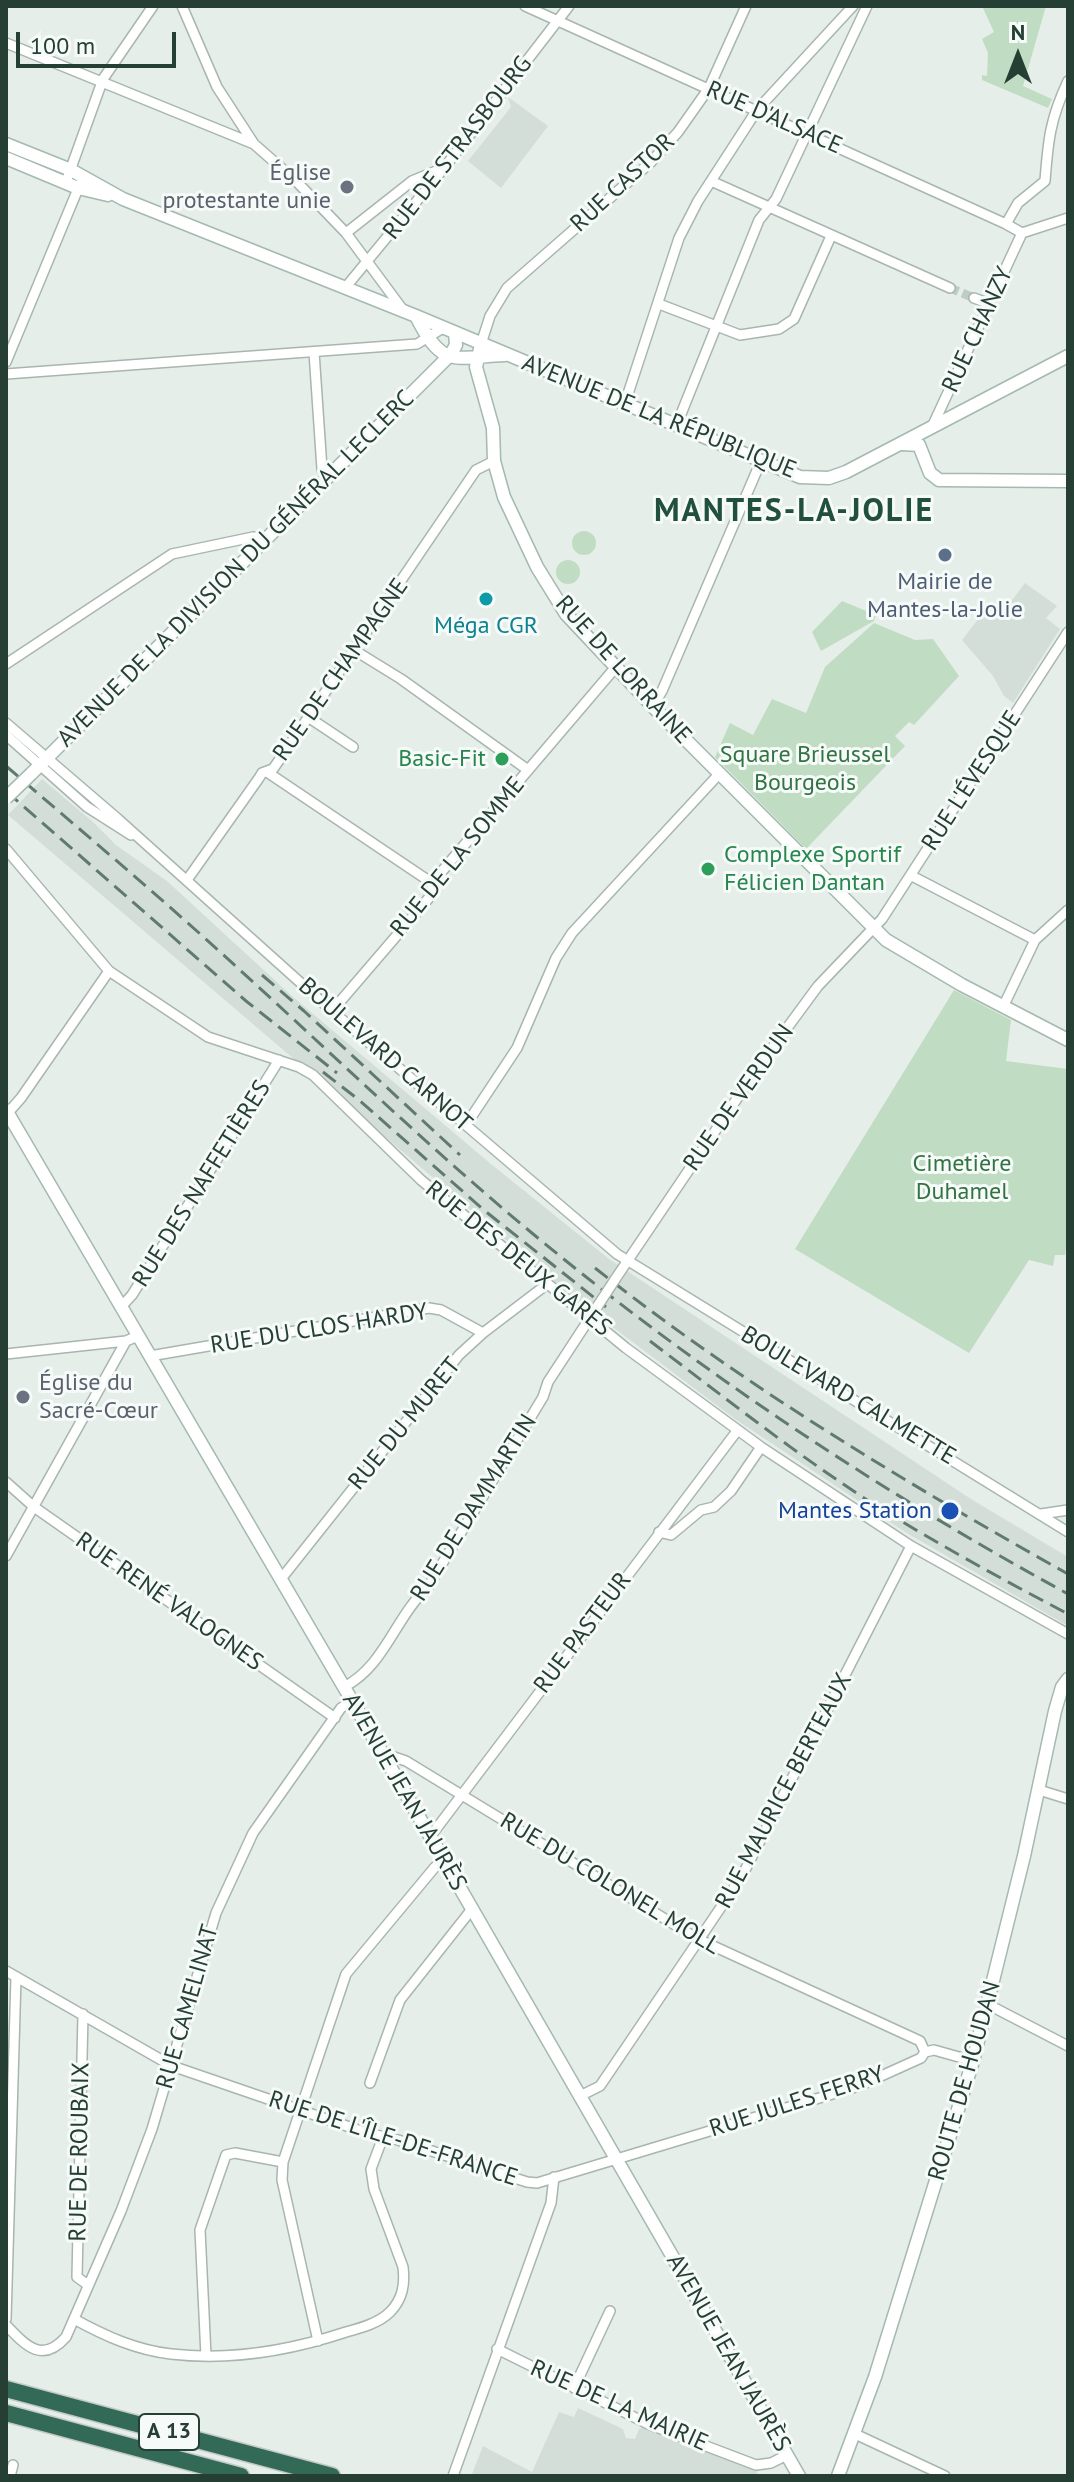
<!DOCTYPE html>
<html>
<head>
<meta charset="utf-8">
<style>
  body { margin:0 }
  #map { position:relative; width:1074px; height:2482px; overflow:hidden; background:#e6eee9; font-family:"PT Sans",sans-serif }
  canvas { display:block }
  .frame { position:absolute; inset:0; border:8px solid #253f35; pointer-events:none }
  .north { position:absolute; left:978px; top:16px; width:80px; height:80px; -webkit-text-stroke:6px #f6faf8; paint-order:stroke; rotate:0deg; font-size:22px; font-weight:700; line-height:32px; text-align:center; color:#253f35 }
  .north::after { content:''; display:block; margin:auto; width:28px; height:36px; background:#253f35; clip-path:polygon(50% 0,100% 100%,50% 72%,0 100%) }
  .scale { position:absolute; left:16px; top:32px; width:160px; height:36px; box-sizing:border-box; border:4px solid #253f35; border-top:0; padding-left:10px; font-size:24px; line-height:28px; white-space:nowrap; color:#253f35; -webkit-text-stroke:6px #f6faf8; paint-order:stroke }
</style>
</head>
<body>
<div id="map">
<canvas width="1074" height="2482"></canvas>
<div class="frame"></div>
<div class="north">N</div>
<div class="scale">100 m</div>
</div>
<script>
const ctx = document.querySelector('canvas').getContext('2d');
ctx.lineJoin = 'round';
function paint(path, color) { ctx.fillStyle = color; ctx.fill(path, 'evenodd'); }
function trace(path, color, width, dash) { ctx.strokeStyle = color; ctx.lineWidth = width; ctx.lineCap = dash ? 'butt' : 'round'; ctx.setLineDash(dash || []); ctx.stroke(path); }
function write(font, color, halo, rows, align = 'center') {
  ctx.font = font + ' "PT Sans",sans-serif'; ctx.lineWidth = 6; ctx.setLineDash([]); ctx.textBaseline = 'middle'; ctx.strokeStyle = halo; ctx.fillStyle = color; for (const [text, x, y, turn = 0] of rows) {
    ctx.save(); ctx.translate(x, y); ctx.rotate((+turn || 0) * Math.PI / 180); ctx.textAlign = isNaN(turn) ? turn : align; if (halo) ctx.strokeText(text, 0, 0); ctx.fillText(text, 0, 0); ctx.restore();
  }
}
paint(new Path2D(`
  M508,97L548,126L501,188L468,161L511,107Z
  M1025,583L1057,606L1046,618L1060,629L1013,703L1004,696L993,676L962,640L989,605L996,610L1000,606L1006,608Z
  M42,779L93,822L116,845L167,881L293,997L491,1164L609,1259L971,1499L1068,1557V1626L905,1532L735,1419L574,1298L8,815Z
  M578,2408L623,2429L626,2438L635,2439L639,2429L643,2427L758,2469L756,2476L472,2474L483,2446L532,2472L559,2412L574,2417Z`), '#d4ded8');
paint(new Path2D(`
  M982,6H1046L1023,86L1052,99L1048,108L982,80V75L987,76L988,53L982,39L994,32Z
  M572 543a12 12 0 1 1 24 0a12 12 0 1 1-24 0Z
  M556 572a12 12 0 1 1 24 0a12 12 0 1 1-24 0Z
  M842,601L876,615L874,621L821,651L812,632Z
  M874,623L915,640L933,639L959,676L914,725L909,722L895,736L905,746L806,849L715,757L730,723L753,735L772,699L806,713L825,667Z
  M954,990L1011,1020L1006,1061L1068,1069V1237L1065,1255H1055L1053,1266L1029,1260L969,1353L795,1249Z`), '#c0ddc4');
trace(new Path2D(`
  M950,288L974,298`), '#bfcbc5', 9, [9, 4.5]);
const street = new Path2D(`
  M182,6L217,87L254,144L296,181L346,233L403,310
  M525,6L1006,224L1022,233
  M6,43L254,144
  M711,181L950,288
  M66,182L103,79L153,6
  M1006,224L1018,203L1045,181C1048,141 1050,119 1068,81
  M346,233L412,181L441,169
  M1022,233L1068,218
  M345,288L444,168L569,6
  M974,298L990,304
  M659,304L740,335L779,329L794,319L831,236
  M481,344L490,316L507,288L651,162L678,132L709,88L746,6
  M314,352L322,469L329,476
  M6,362L80,184
  M6,374L417,344L443,328
  M625,403L679,238L698,201L757,110L853,6
  M677,424L759,220L776,199L867,6
  M932,427L1022,233
  M354,650L401,679L528,770
  M6,664L172,554L253,537L267,539
  M653,706L662,691L761,461
  M308,717L353,747
  M6,723L118,819L332,1011L617,1254L1068,1532
  M6,735L87,807L131,835
  M267,772L432,883
  M6,849L109,971L208,1037L299,1067L313,1075L421,1180L626,1348L761,1447L911,1546L1068,1634
  M912,876L1035,940L1068,910
  M187,880L259,778L262,773L273,769L284,753L476,470L494,461
  M1003,1007L1035,940
  M332,1011L428,899L433,891L432,883L615,668
  M6,1115L21,1098L109,971
  M466,1125L517,1048L556,958L572,933L720,773
  M616,1278L759,1066L818,986L882,919L1068,632
  M121,1307L132,1295L279,1060
  M6,1354L126,1341
  M150,1356L429,1308L441,1310L483,1333
  M6,1482L34,1507L335,1718
  M1041,1514L1068,1510
  M659,1532L671,1535L701,1510L714,1507L731,1491L761,1447
  M6,1556L126,1341L138,1336
  M281,1579L459,1355L483,1333L546,1285
  M344,1687C385,1666 395,1617 428,1587L543,1397L548,1382L593,1313
  M382,1753L406,1761L698,1939L920,2041L925,2052
  M1039,1790L1068,1799
  M430,1837L737,1431
  M6,1971L172,2066L367,2133L398,2140L527,2182L537,2183L859,2086L921,2058L925,2052L934,2050L973,2061
  M989,2005L1068,2046
  M83,2014L77,2277L88,2285
  M370,2083L400,2000L472,1909
  M580,2096L600,2086L742,1876L911,1546
  M6,2319L16,1977
  M74,2319C105,2336 136,2350 171,2354C232,2361 289,2351 346,2332C361,2328 379,2323 390,2312C403,2299 405,2284 403,2267L374,2189L371,2169L383,2137
  M6,2325C26,2346 42,2364 66,2337L121,2211L152,2129L216,1913L253,1833L341,1708L352,1701
  M318,2341L282,2180L283,2162L346,1974L435,1867L444,1861
  M497,2349L648,2424L756,2465L771,2463L787,2455
  M206,2356L200,2230L226,2155L235,2153L283,2162
  M574,2388L610,2311
  M853,2433L945,2476
  M10,2476L13,2465
  M453,2476L551,2203L554,2177`);
const secondary = new Path2D(`
  M6,144L71,170L123,199L416,316L800,477L829,478L846,472L1068,356
  M6,158L78,188L108,195
  M416,316C443,370 454,357 505,355
  M481,344L476,367L493,428L494,461L504,497L537,567L566,614L661,715L886,940L962,985L1068,1040
  M902,444L919,445L930,473L939,480L1068,481
  M31,774L451,354L456,345L455,333
  M6,1110L358,1711L799,2476
  M838,2476L875,2377L973,2061L1024,1856L1055,1711L1062,1687L1068,1679`);
const highway = new Path2D(`
  M6,2389L332,2476
  M6,2413L241,2476`);
trace(street, '#a8b6af', 12);
trace(secondary, '#a4b9af', 15);
trace(highway, '#c2c9c6', 19);
trace(street, '#fff', 9);
trace(secondary, '#fff', 12);
trace(highway, '#336957', 16);
trace(new Path2D(`
  M6,766C85,834 165,901 241,971C342,1063 439,1157 544,1243C707,1377 883,1493 1068,1594
  M6,791L246,1001L337,1073
  M262,975L304,1011L460,1155
  M323,1072L359,1100L485,1211L606,1307
  M595,1268C743,1385 904,1482 1068,1574
  M650,1341C720,1394 788,1448 861,1496C928,1539 998,1577 1068,1614`), '#607a70', 3, [16, 8]);
const streetBridge = new Path2D(`
  M597,1307L616,1278`);
const secondaryBridge = new Path2D(`
  M6,798L31,774`);
trace(streetBridge, '#a8b6af', 12, []);
trace(secondaryBridge, '#a4b9af', 15, []);
trace(streetBridge, '#fff', 9);
trace(secondaryBridge, '#fff', 12);
for (const [x, y, r, color] of [
  [347,187,8,"#6b7280"],
  [945,555,8,"#5c6f8a"],
  [486,599,8,"#0f9aa8"],
  [502,759,8,"#2e9e5b"],
  [708,869,8,"#2e9e5b"],
  [23,1397,8,"#6b7280"],
  [950,1511,10,"#1a4fb4"]
]) { const dot = new Path2D(); dot.arc(x, y, r, 0, 2 * Math.PI); ctx.fillStyle = color; ctx.fill(dot); trace(dot, '#f6faf8', 3); }
for (const [x, y, w] of [
  [169,2432,60]
]) { const box = new Path2D(); box.roundRect(x - w / 2, y - 18, w, 36, 6); ctx.fillStyle = '#f6faf8'; ctx.fill(box); trace(box, '#253f35', 2); }
write('bold 22px', '#253f35', null, [
  ["A 13",169,2432]
]);
write('24px', '#253f35', '#f6faf8', [
  ["RUE D'ALSACE",774,118,24],
  ["RUE DE STRASBOURG",458,148,-52],
  ["RUE CASTOR",623,183,-43],
  ["RUE CHANZY",978,330,-65],
  ["AVENUE DE LA RÉPUBLIQUE",659,417,22],
  ["AVENUE DE LA DIVISION DU GÉNÉRAL LECLERC",236,569,-45],
  ["RUE DE CHAMPAGNE",341,670,-55],
  ["RUE DE LORRAINE",623,670,48],
  ["RUE L'ÉVESQUE",972,781,-57],
  ["RUE DE LA SOMME",458,857,-51],
  ["BOULEVARD CARNOT",385,1055,41],
  ["RUE DE VERDUN",739,1098,-55],
  ["RUE DES NAFFETIÈRES",202,1184,-58],
  ["RUE DES DEUX GARES",518,1259,39],
  ["RUE DU CLOS HARDY",319,1329,-9],
  ["BOULEVARD CALMETTE",848,1396,31],
  ["RUE DU MURET",405,1424,-51],
  ["RUE DE DAMMARTIN",474,1508,-58],
  ["RUE RENÉ VALOGNES",169,1602,35],
  ["RUE PASTEUR",583,1633,-53],
  ["RUE MAURICE BERTEAUX",784,1791,-62],
  ["AVENUE JEAN JAURÈS",404,1792,60],
  ["RUE DU COLONEL MOLL",610,1884,31],
  ["RUE CAMELINAT",188,2007,-74],
  ["ROUTE DE HOUDAN",965,2081,-74],
  ["RUE JULES FERRY",797,2102,-18],
  ["RUE DE L'ÎLE-DE-FRANCE",393,2139,18],
  ["RUE DE ROUBAIX",80,2152,-89],
  ["AVENUE JEAN JAURÈS",728,2353,60],
  ["RUE DE LA MAIRIE",619,2406,24]
]);
write('24px', '#5b616d', '#f6faf8', [
  ["Église",331,173],
  ["protestante unie",331,201],
  ["Église du",39,1383,"left"],
  ["Sacré-Cœur",39,1411,"left"]
], 'right');
write('24px', '#4e5e75', '#f6faf8', [
  ["Mairie de",945,582],
  ["Mantes-la-Jolie",945,610]
]);
write('24px', '#0d838f', '#f6faf8', [
  ["Méga CGR",486,626]
]);
write('24px', '#327342', '#f6faf8', [
  ["Square Brieussel",805,755],
  ["Bourgeois",805,783],
  ["Cimetière",962,1164],
  ["Duhamel",962,1192]
]);
write('24px', '#27864d', '#f6faf8', [
  ["Basic-Fit",486,759],
  ["Complexe Sportif",724,855,"left"],
  ["Félicien Dantan",724,883,"left"]
], 'right');
write('24px', '#164399', '#f6faf8', [
  ["Mantes Station",932,1511]
], 'right');
ctx.letterSpacing = '2px';
write('bold 32px', '#22503f', '#f6faf8', [
  ["MANTES-LA-JOLIE",794,512]
]);
ctx.letterSpacing = '0px';
</script>
</body>
</html>
